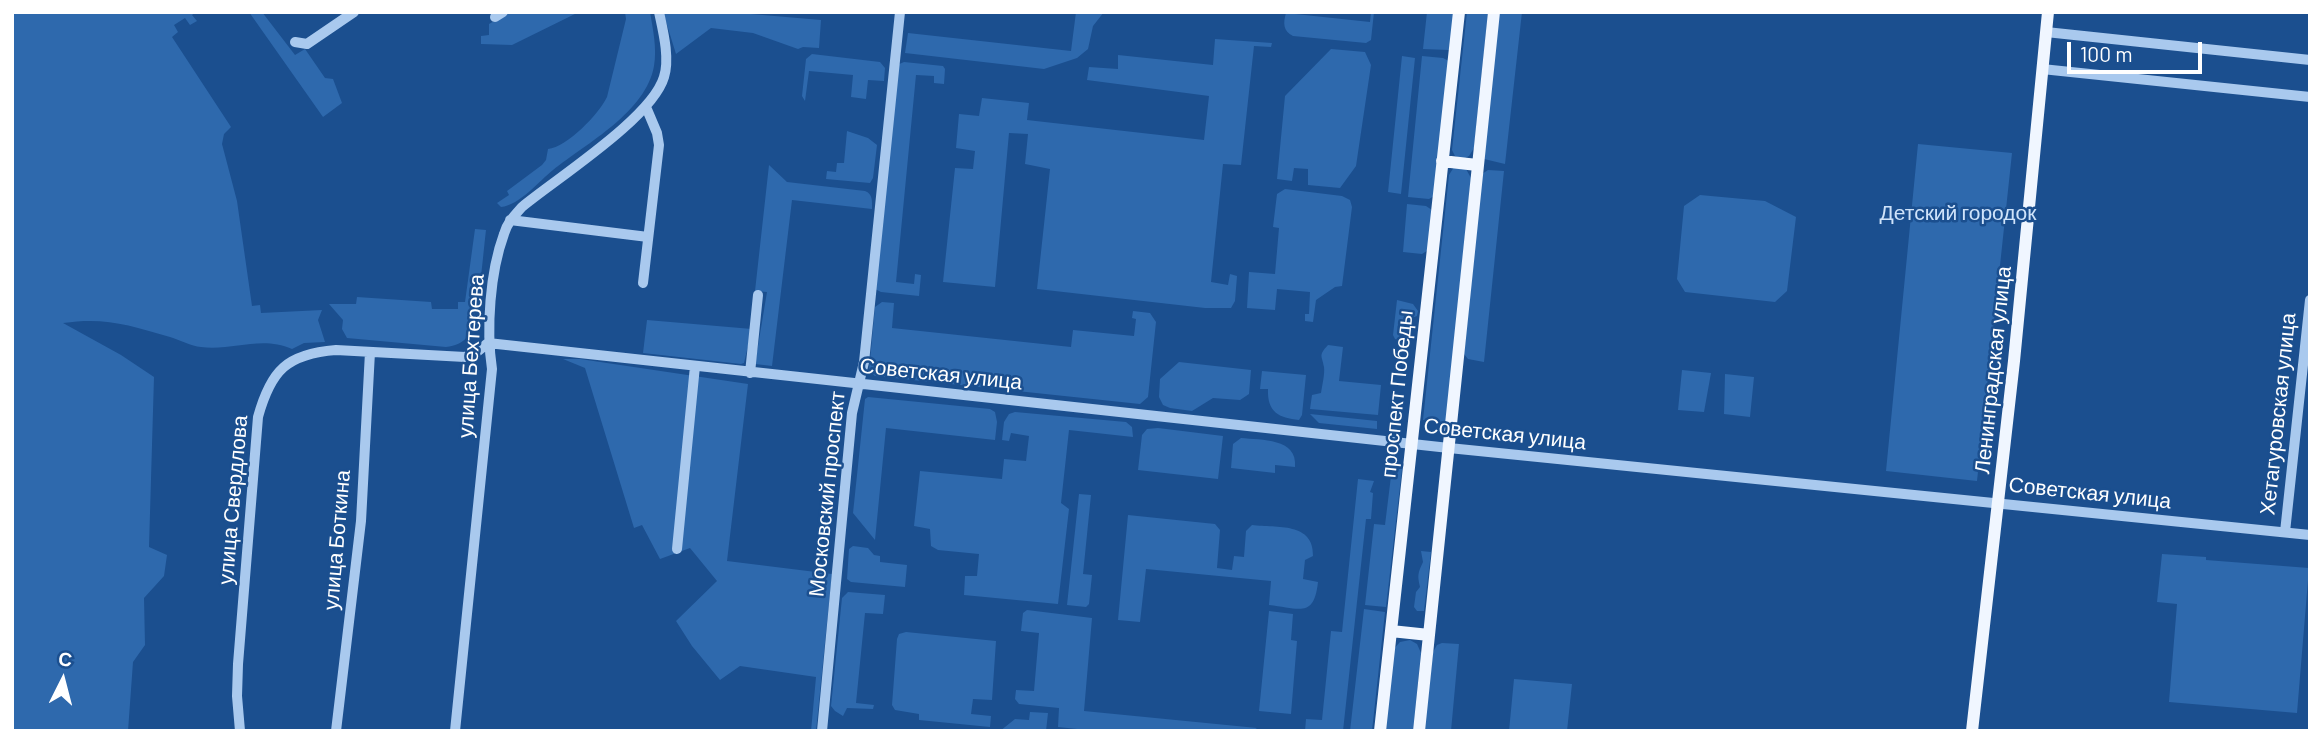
<!DOCTYPE html>
<html>
<head>
<meta charset="utf-8">
<style>
  body { margin:0 }
  #map { position:relative; width:2322px; height:743px; overflow:hidden; background:#1b4f8f; font-family:Barlow,sans-serif }
  canvas { display:block }
  .frame { position:absolute; inset:0; border:14px solid #fff; pointer-events:none }
  .north { position:absolute; left:28px; top:645px; width:70px; height:70px; -webkit-text-stroke:5px #1b4f8f; paint-order:stroke; rotate:6deg; font-size:19px; font-weight:700; line-height:28px; text-align:center; color:#fff }
  .north::after { content:''; display:block; margin:auto; width:24px; height:32px; background:#fff; clip-path:polygon(50% 0,100% 100%,50% 72%,0 100%) }
  .scale { position:absolute; left:2067px; top:42px; width:135px; height:32px; box-sizing:border-box; border:4px solid #fff; border-top:0; padding-left:9px; font-size:21px; line-height:24px; white-space:nowrap; color:#fff; -webkit-text-stroke:5px #1b4f8f; paint-order:stroke }
</style>
</head>
<body>
<div id="map">
<canvas width="2322" height="743"></canvas>
<div class="frame"></div>
<div class="north">С</div>
<div class="scale">100 m</div>
</div>
<script>
const ctx = document.querySelector('canvas').getContext('2d');
ctx.lineJoin = 'round';
function paint(path, color) { ctx.fillStyle = color; ctx.fill(path, 'evenodd'); }
function trace(path, color, width, dash) { ctx.strokeStyle = color; ctx.lineWidth = width; ctx.lineCap = dash ? 'butt' : 'round'; ctx.setLineDash(dash || []); ctx.stroke(path); }
function write(font, color, halo, rows, align = 'center') {
  ctx.font = font + ' Barlow,sans-serif'; ctx.lineWidth = 5; ctx.setLineDash([]); ctx.textBaseline = 'middle'; ctx.strokeStyle = halo; ctx.fillStyle = color; for (const [text, x, y, turn = 0] of rows) {
    ctx.save(); ctx.translate(x, y); ctx.rotate((+turn || 0) * Math.PI / 180); ctx.textAlign = isNaN(turn) ? turn : align; if (halo) ctx.strokeText(text, 0, 0); ctx.fillText(text, 0, 0); ctx.restore();
  }
}
paint(new Path2D(`
  M12,12H196L192,15L197,21L190,25L185,18L174,25L178,32L172,37L231,127L224,134L222,144L237,201L252,306L260,305L261,313L322,310L318,320L325,342L304,343L292,349C261,335 233,351 201,347C191,346 180,340 170,337C129,325 105,317 63,323L121,355L154,377L149,547L167,555L164,576L144,598L145,645L133,662L128,731H12Z
  M249,12H262L295,55L305,49L325,78L333,79L342,103L323,117Z
  M510,12H579L512,45L481,44V36L489,35V24Z
  M625,12H650C653,30 657,48 654,66C646,112 587,143 553,170C539,181 520,205 501,207L497,203L509,195L507,191L542,165L546,160L548,149C567,147 599,114 607,97L626,19Z
  M663,12H728L821,20L819,48L803,47L798,49L753,33L711,28L676,54Z
  M1076,12H1104L1093,26L1088,49L1077,58L1044,69L905,53L908,33L1071,51Z
  M1371,12H1374L1371,40L1366,43L1293,36C1283,31 1283,23 1286,13L1370,22Z
  M1427,12H1457L1449,50L1423,49Z
  M1467,12H1488L1474,148L1469,156L1463,159L1455,156L1452,150Z
  M1499,12H1522L1505,164L1484,159Z
  M1215,39L1272,43L1271,47L1254,46L1241,165L1223,164L1211,282L1228,285L1230,274L1237,276L1235,301L1231,308H1205L1037,289L1050,169L1025,164L1028,134L1009,133L995,287L943,282L955,168L973,169L975,151L956,148L959,114L979,116L982,98L1029,103L1027,120L1204,140L1209,96L1087,80L1089,67L1118,69V55L1213,65Z
  M1331,49L1365,52L1371,65L1356,166L1340,188L1308,185V169L1294,168L1292,181L1277,179L1285,96Z
  M812,54L880,62L885,68L884,81L868,80L866,99L851,97L853,75L809,71L805,101L802,96L806,59Z
  M1402,56L1415,58L1401,194L1388,192Z
  M1422,56L1443,58L1449,61L1434,196L1429,199L1408,197Z
  M904,62L943,66L945,69L944,84L934,83V76L916,75L896,282L914,284L915,274L921,275L919,296L881,292L875,289L897,65Z
  M847,131L868,138L877,145L873,178L870,183L826,179L827,171L836,172L837,163H844Z
  M1918,144L2012,153L1977,481L1886,471Z
  M769,165L787,182L865,191C873,194 872,201 872,209L792,200L772,366L755,364L767,292L755,291Z
  M1454,167L1466,169L1471,178L1446,423L1423,420L1449,175Z
  M1488,170L1504,171L1484,362L1468,359L1464,354L1482,174Z
  M1285,189L1342,196L1350,200L1352,207L1342,286L1335,287L1316,300L1313,322L1305,321V314H1309L1310,292L1277,289L1275,310L1247,308L1249,272L1275,274L1279,228L1273,227L1277,194Z
  M1700,195L1765,201L1796,217L1787,291L1775,302L1685,292L1677,279L1684,206Z
  M1407,204L1426,206L1432,210L1430,249L1422,254L1403,252Z
  M475,229L486,230C483,254 479,314 469,334C464,343 455,346 446,347L347,338L342,329L343,320L329,304H356L357,297L431,302L432,309H458V302H465Z
  M1397,300L1413,304L1418,311L1417,316L1409,319L1406,343L1395,339L1393,335Z
  M882,302L894,303L892,328L1071,347L1073,330L1134,336L1136,319L1132,318L1133,311L1150,313L1156,322L1148,397L1140,404L875,376L869,371L875,307Z
  M647,320L752,329L744,363L741,364L643,353Z
  M1328,345L1343,347L1339,381L1381,385L1378,415L1310,409L1312,395L1321,393C1322,386 1325,374 1324,367C1322,355 1318,356 1328,345Z
  M563,359H580L748,384L727,561L832,574L816,731H811L816,677L740,666L720,680L692,646L676,621L717,581L690,548L660,559L642,525L634,528L585,368Z
  M1179,362L1251,370L1249,394L1240,400L1213,398L1192,411L1170,408L1163,405L1159,397L1160,379Z
  M1682,370L1711,373L1704,412L1678,410Z
  M1262,371L1306,375L1302,415L1299,420C1279,418 1267,412 1268,389H1260Z
  M1725,374L1754,377L1750,417L1724,414Z
  M868,397L990,409L995,412L997,422L995,440L886,428L875,540L853,513L865,399Z
  M1015,412L1126,422L1132,427L1133,437L1069,430L1061,503L1069,509L1058,604L964,595L965,576H977L979,554L938,550L931,546L930,529L914,526L920,471L1002,479L1004,459L1026,461L1029,436L1011,433L1009,441L1002,440L1004,422L1009,414Z
  M1310,414L1377,421V429L1319,423Z
  M1158,428L1223,436L1218,479L1138,470L1142,435L1147,429Z
  M1241,438C1261,440 1298,438 1295,467L1275,465V473L1231,468L1233,444Z
  M1392,468L1402,469L1386,607L1365,605L1374,524L1385,525Z
  M1358,479L1374,481L1370,492L1373,493L1371,519H1366L1343,731H1305L1306,719L1322,720L1331,631L1342,632Z
  M1079,494L1091,495L1083,574L1092,575L1089,604L1086,607L1067,605Z
  M1128,515L1215,524L1220,530L1217,568L1232,570L1234,556L1244,557L1246,531L1252,525C1277,528 1314,522 1313,556L1305,560L1303,579L1318,582C1314,619 1299,608 1269,605L1271,581L1146,569L1140,622L1118,620Z
  M853,546L868,548L874,555L880,556V562L907,565L905,587L851,582L847,579L849,549Z
  M1421,551L1431,552L1424,611H1417L1414,607L1416,592L1420,587C1417,575 1418,573 1423,562Z
  M2162,554L2206,557V560L2309,568L2297,713L2169,702L2177,604L2157,602Z
  M848,592L885,595L883,614L865,613L856,703L874,705L873,709L847,708L843,716L835,711L831,706L842,598Z
  M1364,609L1385,612L1372,731H1350Z
  M1027,610L1092,618L1084,711L1257,728L1252,731H1096L1058,727L1059,708L1019,704L1015,699L1016,690L1034,691L1039,633L1021,631L1023,613Z
  M1269,611L1293,614L1291,640L1297,641L1291,714L1259,711Z
  M906,632L996,641L992,700L973,699L971,714L991,716L990,727L919,720V714L895,710L892,705L897,639L899,634Z
  M1410,640L1417,644L1421,653L1413,731H1383L1392,651L1400,642Z
  M1442,643L1459,644L1451,731H1424L1433,652L1437,645Z
  M1514,679L1572,684L1567,731H1509Z
  M1030,712L1048,713L1046,731H1000L1015,719L1029,720Z`), '#2e69ad');
trace(new Path2D(`
  M495,17L503,12
  M2046,32L2310,60
  M295,42L307,44L354,12
  M2042,69L2310,97
  M510,220L648,237
  M643,283L659,145L657,133L646,107
  M488,343L1449,448L2310,535
  M750,373L758,295
  M2285,532L2310,300
  M677,549L695,366
  M240,731L237,696L238,664L258,417C271,370 287,354 336,350L465,357L478,351L488,343
  M336,731L361,521L370,352
  M455,731L492,369C486,329 490,272 504,234C507,223 514,216 522,207C557,178 652,118 664,77C670,58 663,31 659,12
  M822,731L852,413L864,362L900,12`), '#a9c9ee', 10);
trace(new Path2D(`
  M1442,161L1477,165
  M1391,631L1429,635
  M1380,731L1459,12
  M1419,731L1494,12
  M1972,731L2014,361L2048,12`), '#f0f6ff', 12);
write('21px', '#cfe3fa', '#1b4f8f', [
  ["Детский городок",1958,213]
]);
write('21px', '#fff', '#1b4f8f', [
  ["улица Бехтерева",471,356,-86],
  ["Ленинградская улица",1993,370,-84],
  ["Советская улица",941,374,6],
  ["проспект Победы",1397,394,-84],
  ["Хетагуровская улица",2278,414,-84],
  ["Советская улица",1505,434,6],
  ["Советская улица",2090,493,6],
  ["Московский проспект",827,494,-84],
  ["улица Свердлова",233,500,-85],
  ["улица Боткина",337,540,-85]
]);
</script>
</body>
</html>
